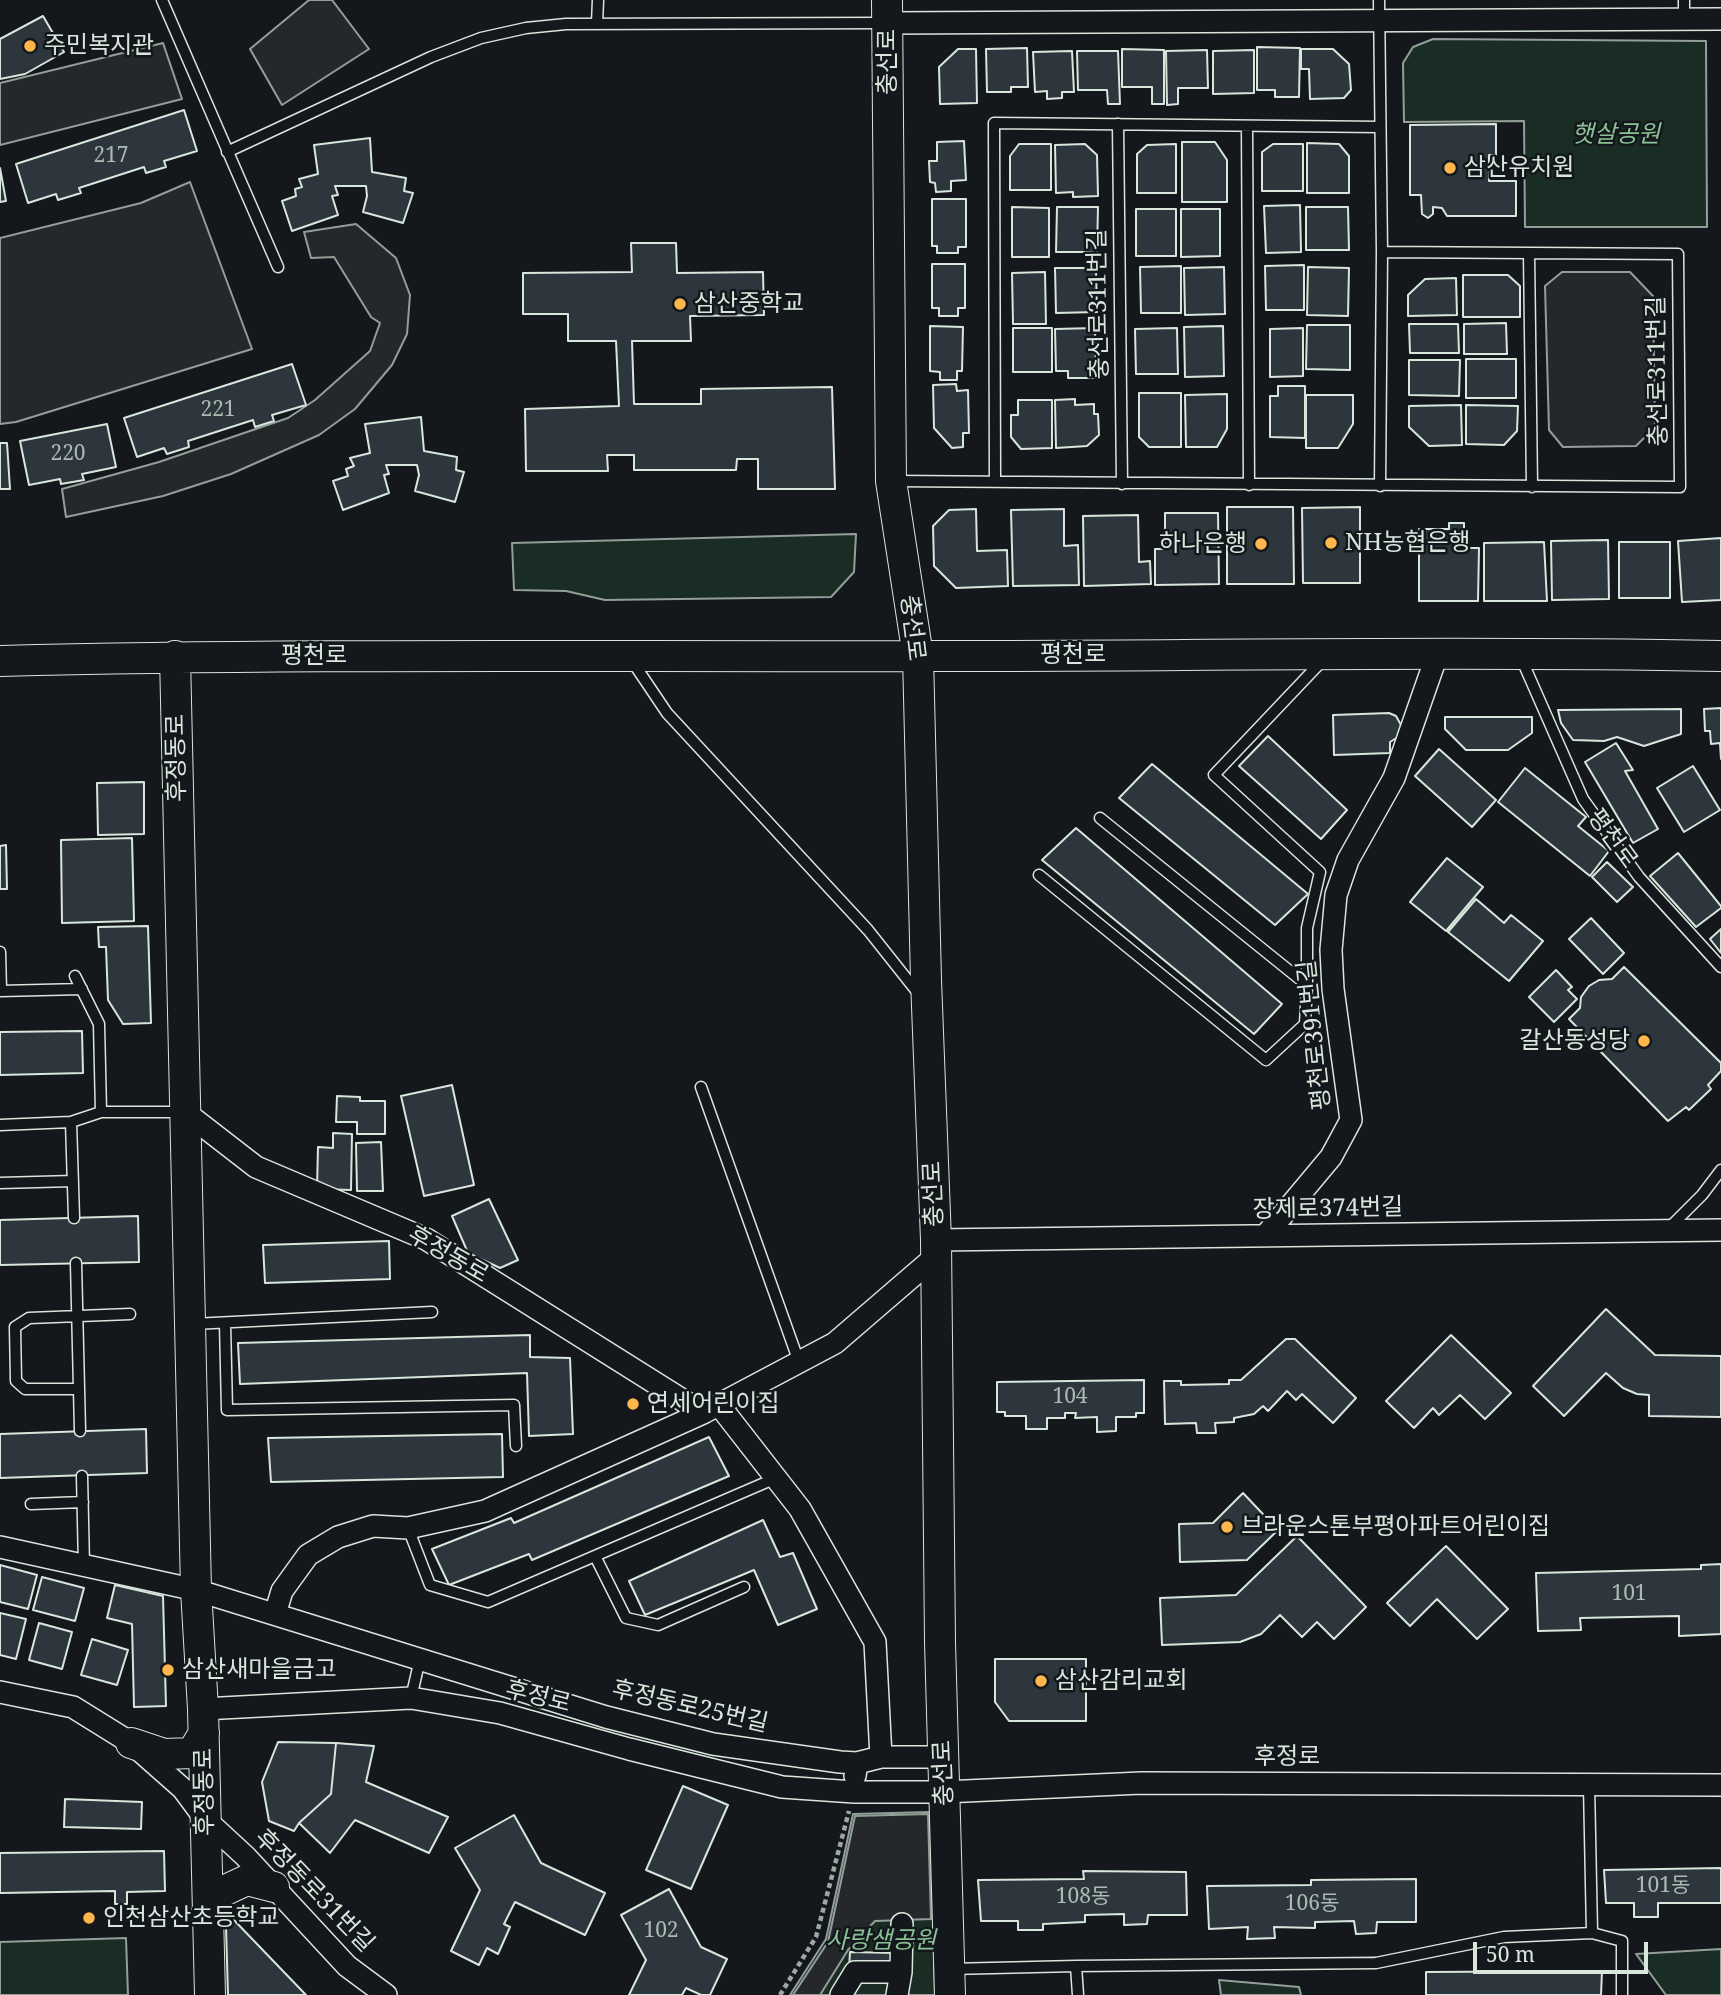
<!DOCTYPE html>
<html>
<head>
<meta charset="utf-8">
<style>
  body { margin:0 }
  #map { position:relative; width:1721px; height:1995px; overflow:hidden; background:#14181c; font-family:"Noto Serif",serif }
  canvas { display:block }
  .scale { position:absolute; left:1473px; top:1942px; width:175px; height:32px; box-sizing:border-box; border:4px solid #d8e6dc; border-top:0; padding-left:9px; font-size:21px; line-height:24px; white-space:nowrap; color:#d8e6dc; -webkit-text-stroke:5px #14181c; paint-order:stroke }
</style>
</head>
<body>
<div id="map">
<canvas width="1721" height="1995"></canvas>
<div class="scale">50 m</div>
</div>
<script>
const ctx = document.querySelector('canvas').getContext('2d');
ctx.lineJoin = 'round';
function paint(path, color) { ctx.fillStyle = color; ctx.fill(path, 'evenodd'); }
function trace(path, color, width, dash) { ctx.strokeStyle = color; ctx.lineWidth = width; ctx.lineCap = dash ? 'butt' : 'round'; ctx.setLineDash(dash || []); ctx.stroke(path); }
function write(font, color, halo, rows, align = 'center') {
  ctx.font = font + ' "Noto Serif","Noto Sans KR",serif'; ctx.lineWidth = 5; ctx.setLineDash([]); ctx.textBaseline = 'middle'; ctx.strokeStyle = halo; ctx.fillStyle = color; for (const [text, x, y, turn = 0] of rows) {
    ctx.save(); ctx.translate(x, y); ctx.rotate((+turn || 0) * Math.PI / 180); ctx.textAlign = isNaN(turn) ? turn : align; if (halo) ctx.strokeText(text, 0, 0); ctx.fillText(text, 0, 0); ctx.restore();
  }
}
const green = new Path2D(`
  M1433,39L1706,41L1707,227H1525L1524,121L1404,122L1403,63L1413,47Z
  M856,534L854,572L831,597L605,600L566,591L514,590L512,543Z
  M930,1812L935,1995H790L826,1939L853,1814Z
  M126,1938L128,1995H0V1942Z
  M1721,1949V1995H1666L1636,1954Z
  M1219,1980L1299,1987L1301,1995H1221Z`);
paint(green, '#1a2d24');
trace(green, '#939e99', 2);
const parking = new Path2D(`
  M309,0H332L369,49L282,105L250,49Z
  M163,43L182,99L0,145V83Z
  M190,182L252,349L16,422L0,424V238L141,203Z
  M356,224L396,258L410,295L407,334L392,365L355,409L319,435L231,474L163,496L66,517L62,489L159,462L288,418L315,400L370,351L380,323L371,317L334,257L311,258L304,232Z
  M1562,272H1630L1653,296L1655,427L1636,446L1563,447L1549,430L1545,286Z
  M928,1814L931,1919L875,1921L848,1950L820,1995H793L828,1942L855,1816Z`);
paint(parking, '#24282b');
trace(parking, '#939e99', 2);
const building = new Path2D(`
  M43,16L64,52L25,74L0,79V39Z
  M1257,47L1300,48L1299,97H1275V90H1257Z
  M1027,48L1028,87H1011V92H987L986,49Z
  M958,49H976L977,103L940,104L939,67Z
  M1122,49L1164,50V104H1152V87H1122Z
  M1301,49H1333L1349,64L1351,90L1344,98L1310,99L1309,69H1301Z
  M1207,50L1208,88H1178V104L1167,105L1166,51Z
  M1254,50V93L1213,94V51Z
  M1072,51L1074,92H1062V98L1047,99V91L1035,92L1033,52Z
  M1077,51H1118L1120,104H1108L1107,90H1078Z
  M184,110L197,151L164,161L166,167L146,173L144,167L79,188L81,193L58,200L56,194L28,203L16,164Z
  M1496,124V155H1489V181H1516V216H1447L1442,208L1433,207V214L1428,218L1422,214L1421,195H1410V125Z
  M370,138L372,172L406,178L404,191L413,193L403,223L363,212L367,196L366,186H335L338,195L332,196L338,215L292,231L282,201L296,196L295,189L302,187L299,179L318,174L314,145Z
  M964,141L966,180L951,181V191L936,192L935,183L930,182L929,161H937V142Z
  M1182,142H1215L1227,160V202H1182Z
  M1307,143L1339,144L1349,156V193H1307Z
  M1019,144H1051V190H1010V156Z
  M1085,144L1097,155L1098,196L1073,197V192L1056,193L1055,145Z
  M1176,144V193H1137V154L1147,145Z
  M1273,144H1303V191H1262V152Z
  M0,168L6,201L0,202Z
  M932,199H966V247H958V253H937V246H932Z
  M1300,205L1301,252L1266,253L1264,206Z
  M1012,207L1049,208V257H1012Z
  M1057,207H1098L1097,252H1056Z
  M1306,207H1348L1349,250H1306Z
  M1136,209H1176V256H1136Z
  M1181,209H1220V256L1181,257Z
  M631,243H676L677,273L763,272L764,315L690,316L691,341H632L634,404H701V389L832,387L835,489H758V459H737L736,470H634V455H607L608,471H526L525,409L619,406L616,341H568V314H523V273L632,272Z
  M932,264H965V308H958V316H939V308H932Z
  M1304,265V310H1266L1265,266Z
  M1181,266V313H1141L1140,267Z
  M1224,267L1225,314L1185,315L1184,268Z
  M1308,267L1349,268L1348,316L1307,315Z
  M1055,268H1096L1097,312L1056,313Z
  M1045,272L1046,324H1013L1012,273Z
  M1463,275H1508L1520,286V317H1463Z
  M1456,278L1457,315L1408,316V295L1425,279Z
  M1506,323L1507,354H1464V324Z
  M1409,324H1458L1459,353H1410Z
  M1307,325H1350V370L1306,369Z
  M930,326L963,327L962,371H957V380H940V372L930,371Z
  M1223,326L1224,376L1185,377L1184,327Z
  M1013,328H1052V372H1013Z
  M1095,328L1096,378H1068V371H1056L1055,329Z
  M1177,328L1178,374H1136L1135,329Z
  M1303,328V376L1270,377V329Z
  M1466,359H1516V398H1466Z
  M1409,360H1460L1459,396L1409,395Z
  M292,364L306,405L272,415L274,421L255,427L253,420L188,441L189,447L167,454L164,448L137,457L124,418Z
  M956,384L957,391L968,390L969,433H963V447L952,448L934,428L933,385Z
  M1278,386H1305V438L1270,437V396H1278Z
  M1139,393H1181V447H1149L1139,437Z
  M1227,394V429L1217,447H1186L1185,395Z
  M1306,395H1353V424L1338,448H1306Z
  M1075,399V405L1094,404V414H1098L1099,435L1087,446L1056,448L1055,400Z
  M1018,400H1052V448L1021,449L1011,437V415H1018Z
  M1461,405L1462,445L1429,446L1409,427V406Z
  M1466,405L1518,406L1517,431L1504,445L1466,444Z
  M421,417L424,451L457,457L456,470L464,472L455,502L415,491L419,475L417,465H386L389,474L384,475L389,493L343,510L333,481L348,476L346,469L354,466L350,458L370,453L365,424Z
  M107,424L116,467L82,474L84,480L61,484L60,479L29,485L20,441Z
  M0,443H7L10,489H0Z
  M1227,507H1293L1294,584H1227Z
  M1360,507V583H1303L1302,508Z
  M976,509L977,551L1007,550L1008,586L956,588L934,566L933,526L949,510Z
  M1064,509V546L1078,545L1079,585L1013,586L1011,510Z
  M1165,513H1218L1219,584L1155,585V549H1165Z
  M1138,515L1139,562L1150,561L1151,584L1084,586L1083,516Z
  M1449,523H1464V548H1479L1478,601H1419V529H1449Z
  M1721,538V600L1682,602L1678,541Z
  M1608,540L1609,599L1552,600L1551,541Z
  M1544,542L1547,601H1484V543Z
  M1619,542H1670V598H1619Z
  M1721,708V759L1720,743L1711,744L1710,731H1705L1704,709Z
  M1681,709V734L1644,746L1617,737L1604,741L1573,740L1561,723L1558,710Z
  M1389,713L1396,716L1401,725L1398,737L1390,742V753L1334,755L1333,715Z
  M1445,717H1532V733L1508,750H1466L1445,729Z
  M1268,736L1347,810L1321,839L1239,766Z
  M1616,743L1633,770L1625,771L1658,829L1633,843L1585,762Z
  M1439,749L1496,800L1472,827L1415,776Z
  M1152,764L1308,894L1275,925L1119,798Z
  M1693,766L1720,810L1684,832L1657,788Z
  M1525,768L1586,817L1578,826L1609,851L1590,876L1498,802Z
  M144,782V834L98,835L97,783Z
  M1076,828L1282,1004L1254,1034L1042,860Z
  M132,838L134,921L62,923L61,840Z
  M6,845L7,889H0V846Z
  M1678,853L1721,906V908L1696,927L1650,876Z
  M1447,858L1483,887L1446,931L1410,902Z
  M1607,862L1633,887L1617,902L1592,877Z
  M1476,899L1504,923L1511,915L1543,941L1509,981L1448,932Z
  M1591,918L1624,953L1603,974L1569,939Z
  M148,926L151,1023L123,1024L108,1000L106,947H99L98,927Z
  M1721,929V953L1710,939Z
  M1624,967L1721,1063V1071L1708,1085L1711,1089L1689,1110L1686,1107L1668,1121L1569,1019L1580,1008L1581,997L1589,986L1599,980L1612,979Z
  M1556,970L1572,987L1568,990L1577,999L1554,1022L1529,997Z
  M82,1031L83,1073L0,1075V1032Z
  M452,1085L474,1185L424,1196L401,1096Z
  M337,1096L360,1097V1101H385V1134H357V1122H336Z
  M333,1133L352,1134L351,1190L317,1189L318,1147L333,1148Z
  M381,1142L383,1191H357L356,1143Z
  M489,1199L518,1260L500,1268L468,1253L452,1216Z
  M138,1216L139,1262L0,1265V1220Z
  M389,1241L390,1279L265,1283L263,1245Z
  M1606,1309L1655,1355L1721,1356V1417L1649,1416V1395L1637,1394L1623,1388L1606,1373L1564,1416L1533,1386Z
  M530,1335V1357L570,1358L573,1434L529,1436L527,1373L240,1384L238,1343Z
  M1451,1335L1511,1393L1485,1419L1460,1395L1439,1415L1433,1408L1414,1428L1386,1401Z
  M1286,1339H1295L1356,1398L1333,1423L1302,1394L1296,1400L1287,1391L1268,1411L1263,1406L1254,1414L1234,1418V1422L1215,1423L1216,1433H1197L1196,1423L1165,1424L1164,1381H1181V1385L1229,1384V1380H1241Z
  M1144,1380V1413H1136V1417H1116V1431L1097,1432V1417L1075,1418L1076,1413H1065V1418H1047V1429H1026V1416H1005V1412H997V1382Z
  M146,1429L147,1473L0,1478V1434Z
  M502,1434L503,1477L271,1482L268,1438Z
  M709,1437L729,1476L532,1560L529,1554L449,1585L432,1549L511,1518L514,1523Z
  M1243,1493L1278,1530L1247,1560L1180,1562L1179,1524L1213,1523Z
  M763,1520L780,1557L793,1553L817,1609L778,1625L754,1570L645,1615L629,1581Z
  M1297,1536L1366,1607L1334,1639L1317,1622L1302,1637L1280,1615L1261,1634L1240,1642L1162,1645L1160,1598L1236,1595Z
  M1446,1546L1508,1609L1477,1639L1437,1599L1410,1626L1387,1603Z
  M1721,1564V1634L1679,1636V1616L1580,1618L1581,1630L1538,1631L1536,1573L1701,1569V1565Z
  M0,1565L37,1575L28,1609L0,1602Z
  M42,1577L84,1588L75,1621L33,1610Z
  M115,1585L163,1596L166,1706L134,1707L132,1624L107,1618Z
  M0,1613L26,1619L16,1659L0,1655Z
  M39,1623L72,1632L62,1669L29,1660Z
  M92,1639L128,1650L117,1685L81,1675Z
  M995,1659H1086V1721H1009L995,1702Z
  M278,1742L336,1743L331,1794L299,1823L294,1831L269,1821L262,1782Z
  M336,1743L374,1746L366,1782L448,1817L429,1853L355,1820L330,1853L299,1823L331,1794Z
  M683,1786L728,1805L691,1889L646,1870Z
  M65,1799L142,1802L141,1829L64,1827Z
  M514,1815L541,1863L605,1893L585,1935L515,1902L504,1924L510,1927L498,1954L487,1948L479,1965L451,1951L480,1890L455,1848Z
  M164,1851L165,1891L127,1892V1904H115V1891L0,1893V1853Z
  M1721,1868V1903H1658V1917H1634V1903H1606L1604,1870Z
  M1083,1871L1186,1872L1187,1915H1148L1147,1924L1124,1925V1914L1085,1915V1922L1043,1924V1930H1018V1921H981L978,1880L1084,1879Z
  M1416,1879V1922H1377L1376,1933L1356,1934L1354,1921L1315,1922V1928L1274,1927L1275,1938L1247,1939L1248,1927L1209,1929L1207,1886L1311,1885V1880Z
  M669,1889L701,1947L727,1959L710,1995H701L686,1988L682,1995H629L646,1960L621,1915Z
  M232,1918L306,1995H228L226,1927Z
  M850,1952L894,1953V1969H849Z
  M1602,1971L1601,1995H1426V1972Z`);
paint(building, '#2c363c');
trace(building, '#d8e6dc', 2);
const lane = new Path2D(`
  M162,0L278,267
  M1379,0L1382,252L1380,486
  M1684,0V19
  M597,24L598,0
  M1118,124L1122,484
  M1247,126L1249,485
  M227,152L431,57L481,38L526,28L566,24L885,23
  M1529,253L1532,487
  M893,481L1680,487L1678,254L1382,252
  M995,482L994,123L1380,127
  M1521,658L1583,799L1639,877L1721,967
  M632,661L667,713L868,930L918,993
  M1100,818L1307,985V928L1320,872L1214,775L1323,660
  M1039,875L1266,1060L1305,1024L1307,985
  M0,952L1,991
  M75,976L99,1024L101,1112
  M0,991L82,989
  M701,1087L799,1362
  M0,1125L71,1122
  M0,1183L73,1181
  M74,1218L71,1122L101,1112H182
  M1668,1229L1702,1195L1721,1170
  M76,1263L80,1431
  M225,1323L227,1410L514,1405L516,1446
  M193,1324L432,1312
  M79,1389H25L16,1381L15,1327L29,1318L130,1314
  M82,1476L84,1566
  M31,1504L83,1502
  M408,1528L430,1585L488,1602L776,1478
  M595,1556L626,1618L658,1625L744,1587
  M411,1698L420,1659
  M1589,1785L1592,1933L1622,1941V1995
  M1076,1966L1376,1963L1504,1937L1592,1933
  M950,1969L1076,1966L1078,1995`);
const street = new Path2D(`
  M887,23L1721,19
  M185,1112L256,1167L426,1239L703,1413
  M1265,1236L1331,1157L1351,1120L1333,989L1331,950L1336,895L1348,860L1394,778L1438,652
  M936,1240L1721,1230
  M719,1405L800,1509L875,1642L881,1757L857,1763L855,1776
  M0,1547L196,1590L606,1717L713,1744L840,1762L857,1763
  M275,1614L282,1591L308,1555L338,1537L373,1526L408,1528L485,1511L703,1413L835,1343L936,1256
  M0,1692L73,1707L131,1743L183,1789L206,1820L245,1856L347,1966L386,1995
  M203,1709L411,1698L500,1713L629,1749L782,1787L854,1792H944L1141,1783L1721,1785
  M881,1757H943
  M841,1995L855,1972H901
  M897,1995L901,1972L902,1924`);
const secondary = new Path2D(`
  M887,0L891,481L918,656L926,980L936,1240L940,1642L950,1995
  M175,656L196,1590L203,1709L210,1995
  M0,661C305,653 611,657 917,656C1185,656 1453,651 1721,656
  M131,1743L164,1754L192,1753L204,1733
  M207,1912L217,1894L247,1880L274,1887`);
trace(lane, '#d8e6dc', 13);
trace(street, '#d8e6dc', 24);
trace(secondary, '#d8e6dc', 32);
trace(new Path2D(`
  M780,1995L816,1937L849,1811`), '#9da8a2', 4.5, [5, 3.5]);
trace(lane, '#14181c', 10);
trace(street, '#14181c', 21);
trace(secondary, '#14181c', 30);
for (const [x, y, r, color] of [
  [30,46,7,"#ffb74d"],
  [1450,168,7,"#ffb74d"],
  [680,304,7,"#ffb74d"],
  [1331,543,7,"#ffb74d"],
  [1261,544,7,"#ffb74d"],
  [1644,1041,7,"#ffb74d"],
  [633,1404,7,"#ffb74d"],
  [1227,1527,7,"#ffb74d"],
  [168,1670,7,"#ffb74d"],
  [1041,1681,7,"#ffb74d"],
  [89,1918,7,"#ffb74d"]
]) { const dot = new Path2D(); dot.arc(x, y, r, 0, 2 * Math.PI); ctx.fillStyle = color; ctx.fill(dot); trace(dot, '#14181c', 2.5); }
write('21px', '#adbab4', null, [
  ["217",111,156],
  ["221",218,410],
  ["220",68,454],
  ["104",1070,1397],
  ["101",1629,1594],
  ["101동",1663,1886],
  ["108동",1083,1897],
  ["106동",1312,1904],
  ["102",661,1931]
]);
write('24px', '#d8e6dc', '#14181c', [
  ["주민복지관",44,46],
  ["삼산유치원",1464,168],
  ["삼산중학교",694,304],
  ["NH농협은행",1345,543],
  ["하나은행",1247,544,"right"],
  ["갈산동성당",1630,1041,"right"],
  ["연세어린이집",647,1404],
  ["브라운스톤부평아파트어린이집",1241,1527],
  ["삼산새마을금고",182,1670],
  ["삼산감리교회",1055,1681],
  ["인천삼산초등학교",103,1918]
], 'left');
write('24px', '#d8e6dc', '#14181c', [
  ["충선로",888,62,-90],
  ["충선로311번길",1099,304,-91],
  ["충선로311번길",1658,371,-91],
  ["충선로",912,628,83],
  ["평천로",1073,655],
  ["평천로",314,656],
  ["후정동로",177,758,-91],
  ["평천로",1612,839,54],
  ["평천로391번길",1315,1035,-96],
  ["충선로",934,1194,-92],
  ["장제로374번길",1328,1209,-1],
  ["후정동로",448,1255,30],
  ["후정로",538,1697,14],
  ["후정동로25번길",690,1707,13],
  ["후정로",1287,1757],
  ["충선로",944,1773,-92],
  ["후정동로",205,1792,-91],
  ["후정동로31번길",314,1891,46]
]);
write('italic 24px', '#8ac095', '#14181c', [
  ["햇살공원",1616,135],
  ["사랑샘공원",881,1941]
]);
</script>
</body>
</html>
